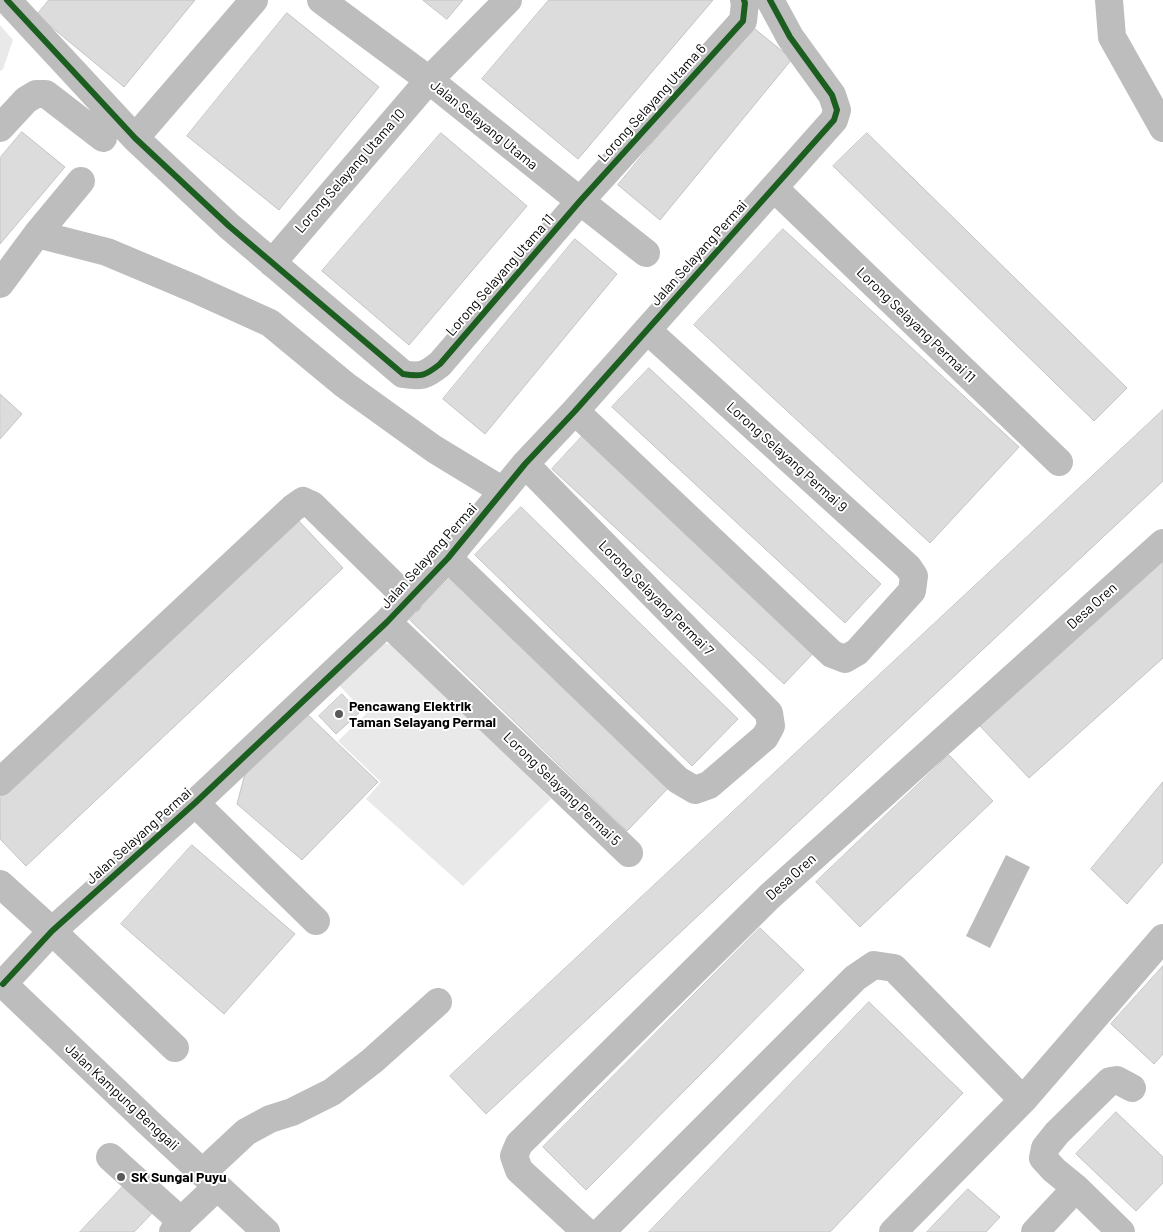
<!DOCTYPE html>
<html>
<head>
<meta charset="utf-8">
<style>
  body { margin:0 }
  canvas { display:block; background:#fff }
</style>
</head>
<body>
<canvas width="1163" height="1232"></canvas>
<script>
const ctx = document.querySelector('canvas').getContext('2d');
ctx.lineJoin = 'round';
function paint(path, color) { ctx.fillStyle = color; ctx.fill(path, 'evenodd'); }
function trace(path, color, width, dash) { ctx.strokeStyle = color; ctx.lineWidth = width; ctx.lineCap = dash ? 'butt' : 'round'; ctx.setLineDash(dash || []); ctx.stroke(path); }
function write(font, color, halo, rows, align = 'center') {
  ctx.font = font + ' Barlow,sans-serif'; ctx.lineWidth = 4; ctx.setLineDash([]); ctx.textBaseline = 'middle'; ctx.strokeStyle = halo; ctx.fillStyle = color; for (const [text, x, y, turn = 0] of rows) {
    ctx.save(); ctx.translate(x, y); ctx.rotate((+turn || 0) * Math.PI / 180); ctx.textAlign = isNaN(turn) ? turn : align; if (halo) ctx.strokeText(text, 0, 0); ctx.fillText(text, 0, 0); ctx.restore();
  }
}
paint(new Path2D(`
  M0,25L13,40L3,69L0,71Z
  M384,643L404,648L551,799L463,886L366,799L381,782L338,741L366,714L339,685Z`), '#e9e9e9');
paint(new Path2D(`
  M1006,855L1030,867L990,948L966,936Z`), '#bbb');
const building = new Path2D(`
  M49,0H195L124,87L37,15Z
  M423,0H463L447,19Z
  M549,0H713L578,159L482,79Z
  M287,13L379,87L279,210L187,136Z
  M750,25L792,59L660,220L618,185Z
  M22,132L65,167L0,244V158Z
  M441,133L527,206L409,345L322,271Z
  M867,133L1127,388L1094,421L833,166Z
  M783,229L1019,447L930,543L694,325Z
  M575,239L617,274L485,434L443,399Z
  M649,368L881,584L845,623L612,407Z
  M0,394L22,414L0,439Z
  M1163,410V481L486,1114L450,1076Z
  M588,430L821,645L784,684L552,469Z
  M521,507L738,719L692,766L475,555Z
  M297,519L343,568L26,866L0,839V798Z
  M1163,561V658L1029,778L980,726Z
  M456,572L673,783L627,831L410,620Z
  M342,694L359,713L336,734L319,716Z
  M306,713L378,782L302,860L237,804L247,766Z
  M949,755L993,801L860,927L816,882Z
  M1163,782V862L1127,904L1091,869Z
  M192,845L295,934L224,1014L121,924Z
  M760,928L804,970L586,1190L543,1147Z
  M1163,966V1054L1154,1064L1111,1024Z
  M869,1002L963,1093L830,1232H649Z
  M1116,1112L1163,1157V1183L1136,1211L1076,1154Z
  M129,1180L158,1207L134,1232H80Z
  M968,1189L1000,1217L986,1232H927Z`);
paint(building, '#dcdcdc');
trace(building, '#c4c4c4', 1);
trace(new Path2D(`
  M7,0L135,138L229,226L403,374C421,377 425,376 440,364L580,201L743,21L745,3L744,0
  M321,0L429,80L580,201L646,253
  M1109,0L1112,37L1163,128
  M0,128L26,100L36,94H46L103,138
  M135,138L254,0
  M774,188L1059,462
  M37,234L107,252L195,289L270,323L345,385L434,449L503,491
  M272,263L429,80L508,0
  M0,284L37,234L81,181
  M575,411L832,654L845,659L857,652L912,591L914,576L908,567L647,330
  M448,558L678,780L695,790L709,785L765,737L771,726L769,713L525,464
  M387,622L629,853
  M0,782L293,508L303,501L312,505L409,600
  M195,803L316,921
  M0,884L52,931L175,1048
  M0,981L148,1122L266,1232
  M3,984L52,931L195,803L387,622L448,558L525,464L575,411L834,120L837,110L832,95L790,37L770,0
  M110,1157L181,1221
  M202,1173L246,1132L270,1119L292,1112L332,1092L372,1061L438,1002
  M173,1232L181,1221L217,1187
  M586,1232L519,1170L514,1156L519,1144L770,896L1163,543
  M601,1232L855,978L874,965L894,968L1023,1100
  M893,1232L1023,1100L1163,938
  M1035,1232L1076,1188
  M1121,1232L1076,1188L1054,1170L1043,1158L1045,1148L1057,1133L1110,1081L1117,1080L1132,1088`), '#bdbdbd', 28);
trace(new Path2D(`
  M7,0L135,138L229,226L403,374C421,377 425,376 440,364L580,201L743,21L745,3L744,0
  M3,984L52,931L195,803L387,622L448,558L525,464L575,411L834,120L837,110L832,95L790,37L770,0`), '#1b5e20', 6);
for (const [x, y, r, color] of [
  [339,714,5,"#595959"],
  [121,1177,5,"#595959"]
]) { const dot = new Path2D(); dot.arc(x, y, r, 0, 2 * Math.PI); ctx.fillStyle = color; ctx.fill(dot); trace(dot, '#fff', 2); }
write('14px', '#000', '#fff', [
  ["Lorong Selayang Utama 6",652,103,-48],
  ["Jalan Selayang Utama",484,125,39],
  ["Lorong Selayang Utama 10",350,171,-49],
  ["Jalan Selayang Permai",699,253,-48],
  ["Lorong Selayang Utama 11",500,275,-49],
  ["Lorong Selayang Permai 11",916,325,44],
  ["Lorong Selayang Permai 9",787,457,42],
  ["Jalan Selayang Permai",429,556,-48],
  ["Lorong Selayang Permai 7",656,598,45],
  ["Desa Oren",1092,606,-42],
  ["Lorong Selayang Permai 5",562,789,44],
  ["Jalan Selayang Permai",139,836,-42],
  ["Desa Oren",791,877,-42],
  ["Jalan Kampung Benggali",122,1097,43]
]);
write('bold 14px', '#000', '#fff', [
  ["Pencawang Elektrik",349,706],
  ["Taman Selayang Permai",349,722],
  ["SK Sungai Puyu",131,1177]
], 'left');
</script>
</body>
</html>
